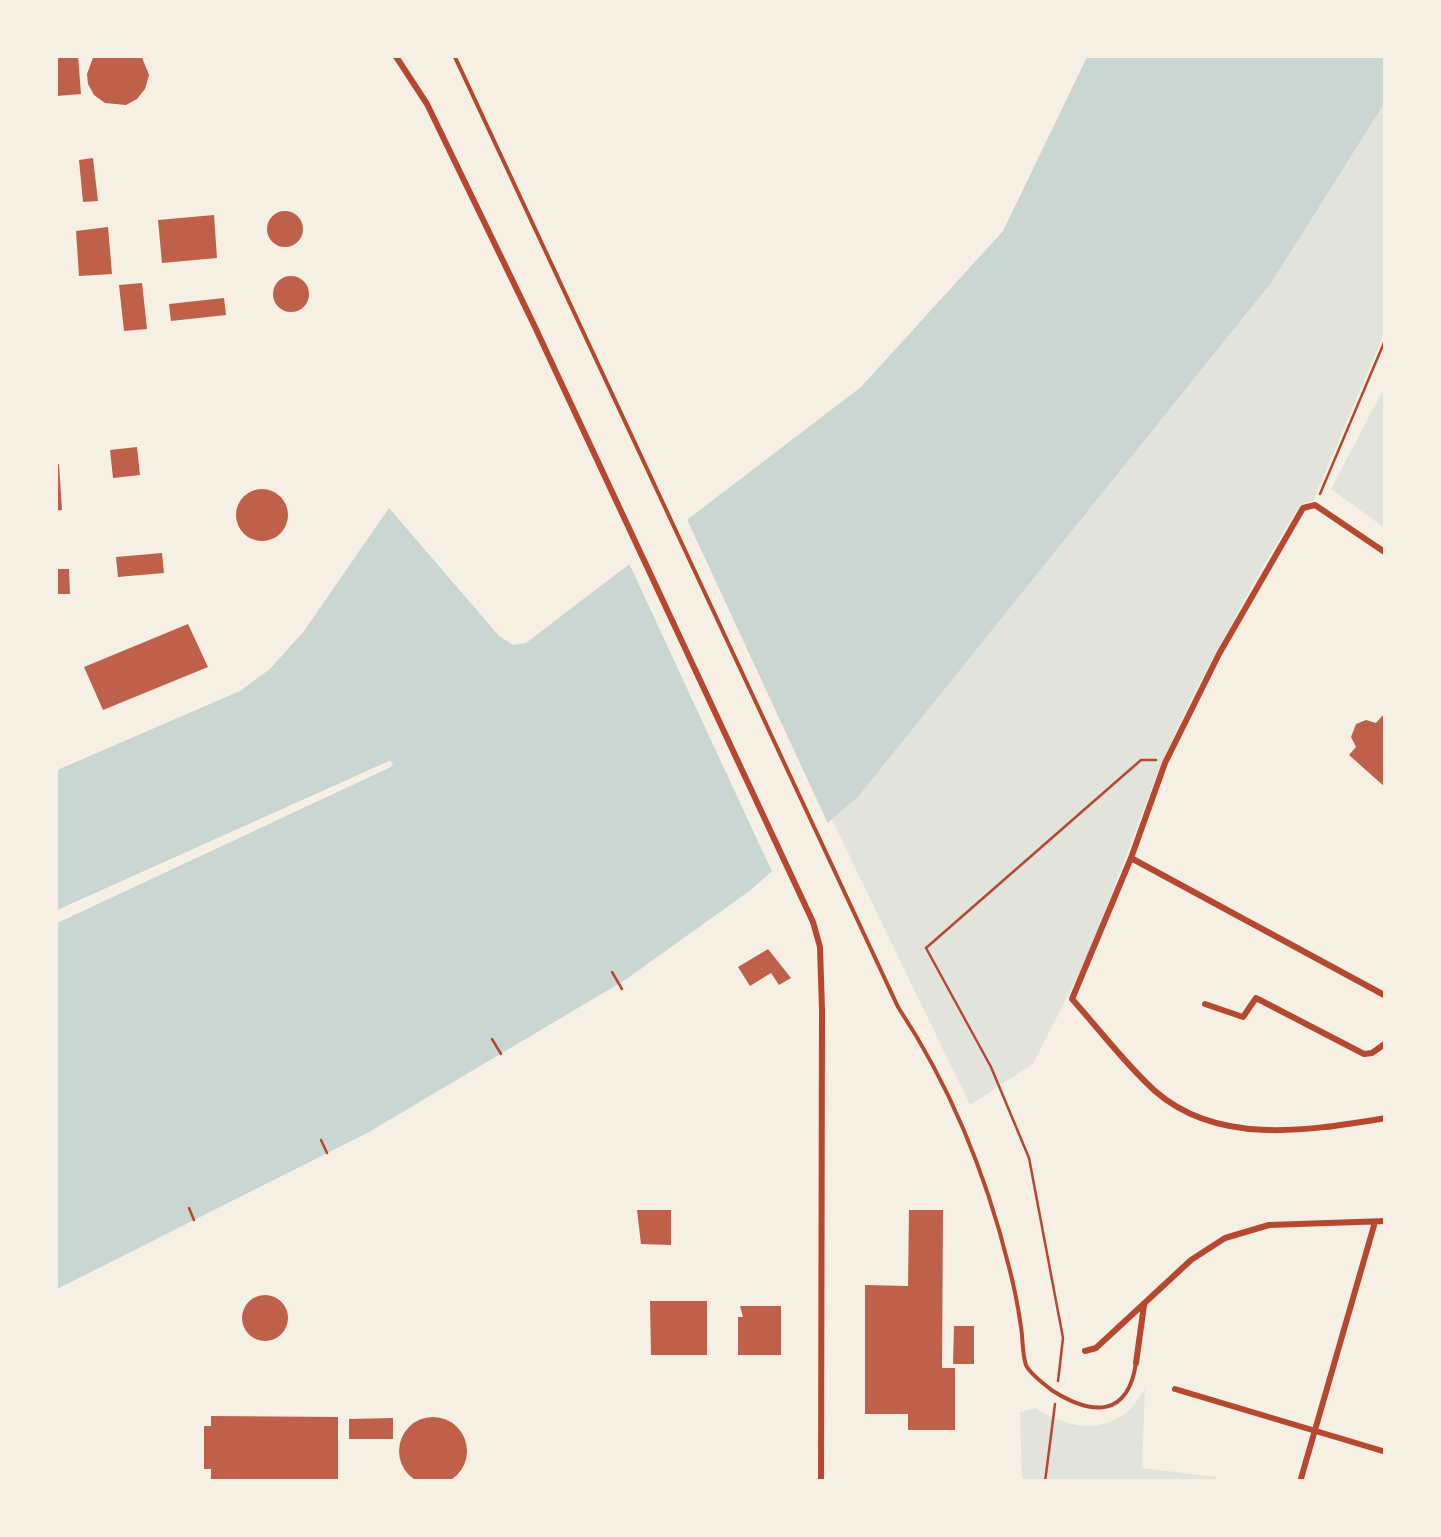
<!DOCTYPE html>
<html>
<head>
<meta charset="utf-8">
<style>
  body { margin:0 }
  #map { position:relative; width:1441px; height:1537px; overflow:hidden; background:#f6efe4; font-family:Lora,serif }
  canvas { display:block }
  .frame { position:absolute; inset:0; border:58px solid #f6efe4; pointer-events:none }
</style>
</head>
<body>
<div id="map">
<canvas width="1441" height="1537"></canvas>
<div class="frame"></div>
</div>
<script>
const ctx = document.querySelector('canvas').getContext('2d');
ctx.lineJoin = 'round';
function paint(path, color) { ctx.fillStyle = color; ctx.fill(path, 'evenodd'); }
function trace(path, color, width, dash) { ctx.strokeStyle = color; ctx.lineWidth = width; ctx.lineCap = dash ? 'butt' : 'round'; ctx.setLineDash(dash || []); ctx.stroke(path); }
paint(new Path2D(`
  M1386,98V329L1313,501L1300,505L1259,573L1191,699L1159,769L1087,958L1033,1064L970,1105L832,820L858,797L1271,283Z
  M1386,384V529L1331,489Z
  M1145,1389L1142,1468L1216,1477L1215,1482H1022L1020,1412L1036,1408C1063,1426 1096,1434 1125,1414C1133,1409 1139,1397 1145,1389Z`), '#e2e4dc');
paint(new Path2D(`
  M1088,55H1386V98L1380,110L1271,283L858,797L748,892L625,980L369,1132L55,1290V924L391,767L393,763L389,761L55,911V771L240,691L270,669L304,631L389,508L499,636L513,645L526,643L861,387L1003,231Z`), '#c9d6d2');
paint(new Path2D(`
  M685,515L830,828L774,876L627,559Z`), '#f6efe4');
paint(new Path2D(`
  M55,55H78L81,94L57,96Z
  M94,55H141L149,75L145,89L137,99L126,105L105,103L94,95L88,84L87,74Z
  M93,158L98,201L83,202L79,160Z
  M267 229a18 18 0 1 1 36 0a18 18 0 1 1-36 0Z
  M214,215L217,258L162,263L158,220Z
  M108,227L112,274L79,276L76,231Z
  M273 294a18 18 0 1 1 36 0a18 18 0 1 1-36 0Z
  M142,283L147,329L124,331L119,285Z
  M224,298L226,315L171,321L169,304Z
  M137,447L140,475L113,478L110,450Z
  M59,464L62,510L55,511V465Z
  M236 515a26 26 0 1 1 52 0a26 26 0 1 1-52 0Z
  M162,553L164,573L118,577L116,557Z
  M55,569H69L70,594H55Z
  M188,624L208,667L103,710L84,667Z
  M1384,714L1386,716V788L1349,755L1356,747L1351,737L1356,724L1366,720L1376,723Z
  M768,949L791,978L779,985L771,973L750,986L738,967Z
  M637,1210H671V1245L641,1244Z
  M909,1210H943L942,1368H955V1430H908V1414H865V1285L908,1286Z
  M242 1318a23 23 0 1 1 46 0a23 23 0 1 1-46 0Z
  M650,1301H707V1355H651Z
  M740,1306H781V1355H738V1317H743Z
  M954,1326H974V1364H953Z
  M211,1416L338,1417V1482L211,1481V1469H204V1426H211Z
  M399 1451a34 34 0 1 1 68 0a34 34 0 1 1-68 0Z
  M393,1418V1439H349V1419Z`), '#bf614a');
trace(new Path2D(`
  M1320,494L1386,338
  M612,972L622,989
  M492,1039L501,1054
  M321,1140L327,1153
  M189,1208L194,1220
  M1058,1381L1063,1338L1029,1158L991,1067L926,948L1141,760H1156
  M1045,1482L1055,1404`), '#b5482f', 2.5);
trace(new Path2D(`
  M454,55L898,1007C951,1087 986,1174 1009,1267C1014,1286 1018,1306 1021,1327C1023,1338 1022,1354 1026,1365C1030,1374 1045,1385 1053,1391C1093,1416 1128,1417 1136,1363`), '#b5482f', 4);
trace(new Path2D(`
  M395,55L427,104L535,327L813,922L820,947L822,1010L821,1482
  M1386,553L1315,505L1303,508L1219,654L1165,763L1131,858L1072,999C1099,1029 1125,1064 1155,1091C1219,1147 1311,1130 1386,1118
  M1131,858L1386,996
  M1205,1004L1243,1017L1256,998L1364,1054L1372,1053L1386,1043
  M1386,1031V1044
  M1085,1351L1096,1348L1191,1260L1225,1238L1269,1225L1386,1221
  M1136,1363L1144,1305
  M1175,1389L1386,1452
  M1300,1482L1375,1222`), '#b5482f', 6);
</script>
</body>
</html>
